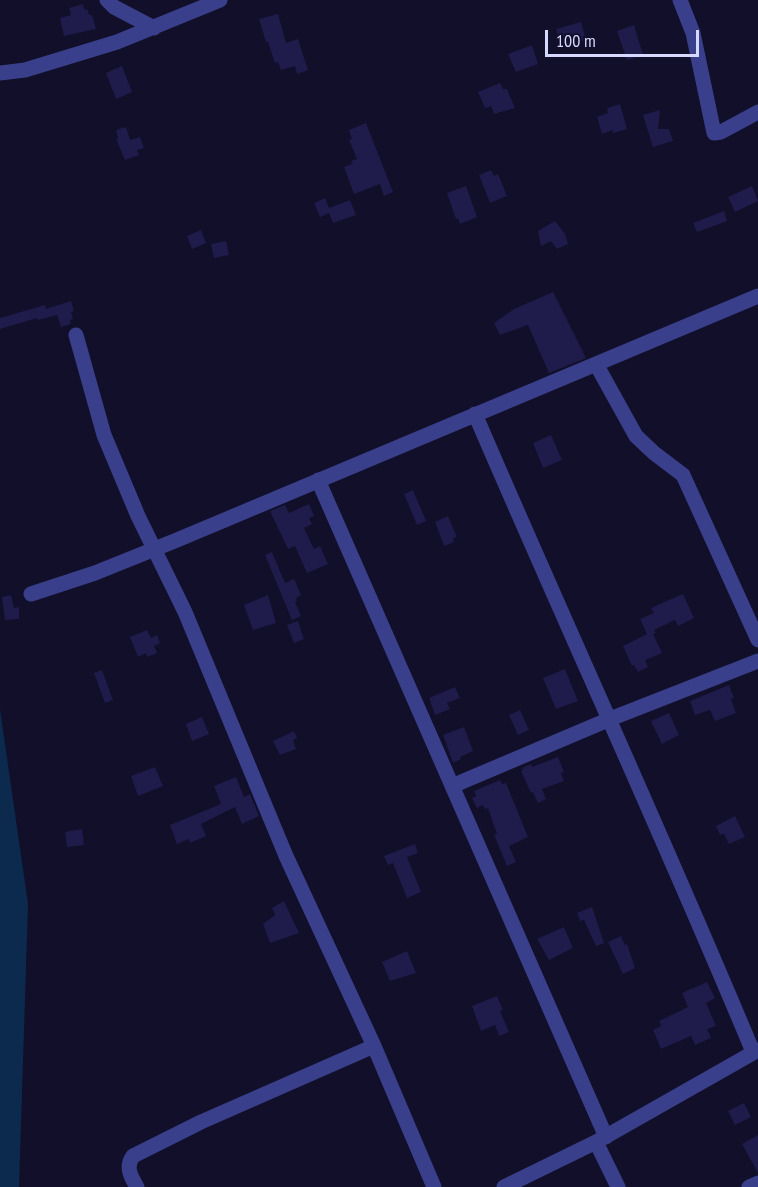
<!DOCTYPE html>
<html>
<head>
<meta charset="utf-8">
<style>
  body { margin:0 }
  #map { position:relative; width:758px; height:1187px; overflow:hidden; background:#110f29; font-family:"PT Sans Narrow",sans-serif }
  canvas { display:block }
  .scale { position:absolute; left:545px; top:30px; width:154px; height:27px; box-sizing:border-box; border:3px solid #d7d8ff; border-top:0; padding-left:8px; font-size:18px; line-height:21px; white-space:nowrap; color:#d7d8ff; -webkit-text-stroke:4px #110f29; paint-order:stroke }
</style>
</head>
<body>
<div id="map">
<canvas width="758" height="1187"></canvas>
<div class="scale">100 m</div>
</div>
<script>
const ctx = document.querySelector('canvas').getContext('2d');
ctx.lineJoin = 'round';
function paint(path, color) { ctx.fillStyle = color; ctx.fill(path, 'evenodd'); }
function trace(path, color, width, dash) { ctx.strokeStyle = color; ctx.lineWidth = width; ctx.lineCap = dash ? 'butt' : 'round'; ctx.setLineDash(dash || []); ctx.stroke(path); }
paint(new Path2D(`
  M0,709L28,904L19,1187H0Z`), '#0b2a4d');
paint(new Path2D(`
  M83,4L84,9L88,10L89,15H92L96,29L64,36L60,18L71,15L69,8Z
  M278,14L286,43L298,39L308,70L297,74L295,66L281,70L278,62L275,63L268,42H266L259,19Z
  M581,22L586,40L562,48L556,29Z
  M634,25L643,55L627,60L617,31Z
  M532,45L538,64L516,72L508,54Z
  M122,66L132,92L116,99L106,73Z
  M500,83L503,89H507L515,108L494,114L491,106L485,108L478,92Z
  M620,104L627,129L613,133L612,130L602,134L597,117L608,113L607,108Z
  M660,110L658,129H669L673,141L653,147L643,115Z
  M366,123L393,192L384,196L380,184L354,194L344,167L352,164L351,161L357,159L349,140L352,139L349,130Z
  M126,127L130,140L140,137L144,148L137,150L139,155L125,160L116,139H118L116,130Z
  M491,170L494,176L498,174L507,196L490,203L479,175Z
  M466,186L477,217L460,224L458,218L456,219L447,193Z
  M752,186L758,201L735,212L728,197Z
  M325,198L329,208L350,200L356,215L333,223L329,213L320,217L314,203Z
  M724,211L727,221L697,232L693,223Z
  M555,221L565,234L568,244L557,249L551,241L541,246L538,231Z
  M201,230L206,243L192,249L187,236Z
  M226,241L229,255L214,258L211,244Z
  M553,292L586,358L549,373L528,325L500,335L494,323L514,309Z
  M71,301L74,311L71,312L73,319L70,320L71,324L61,327L57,315L38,320L37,318L0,329V318L45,305L46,309Z
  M551,435L562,460L543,468L533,443Z
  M413,490L426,521L417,525L404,494Z
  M309,504L314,516L309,518L312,524L304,528L314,549L320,546L328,564L307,573L295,546L288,549L270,511L285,505L289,513Z
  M448,516L457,537L453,538L454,542L444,546L435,522Z
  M272,552L285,583L294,579L301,595L296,598L297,601L295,602L301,616L292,620L265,555Z
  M683,594L694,618L678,626L675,620L654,630L656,633L653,634L662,653L645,660L648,667L638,672L634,665L632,666L623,646L647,634L640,619L654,613L651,608Z
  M11,595L14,608L19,607V619L5,620L2,597Z
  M268,595L276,623L253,630L244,605Z
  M298,621L304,639L294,643L287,625Z
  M147,630L151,638L157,635L160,643L154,646L157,653L147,657L146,653L138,657L130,637Z
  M565,669L578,701L556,709L543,678Z
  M102,670L113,700L105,703L94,673Z
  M729,685L734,698L731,699L736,713L715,721L710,710L695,715L690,701Z
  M455,687L460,698L447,703L450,709L435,715L429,698Z
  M520,710L529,730L518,735L509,715Z
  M669,713L679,735L662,744L651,721Z
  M202,717L209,734L192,741L186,724Z
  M464,727L473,751L460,757L461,759L453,763L443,735Z
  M294,731L297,738L293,740L296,749L280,755L273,741Z
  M558,757L564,772L561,773L564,781L542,789L546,799L538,803L533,792L531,793L521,771L523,770L522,768L531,764L532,767Z
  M155,767L163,786L138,796L131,776Z
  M236,777L244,797L250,794L259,816L242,824L235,807L201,824L206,836L190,843L189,839L177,844L170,825L221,804L214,786Z
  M500,780L502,784L506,783L528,837L509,846L516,862L507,866L494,835L497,834L488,808L485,809L483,805L477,808L472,798L476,796L474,791Z
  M735,816L745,837L729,844L724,834L720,835L716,826Z
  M82,829L84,845L67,847L65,832Z
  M415,844L418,853L407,857L421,892L407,898L393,863L388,865L384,856Z
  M284,901L299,933L270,943L263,924L275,915L272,908Z
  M592,907L604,943L596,946L584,920L580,921L577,913Z
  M564,927L573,948L549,960L537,939Z
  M621,936L625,945L627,944L635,968L623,974L608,942Z
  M407,951L416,973L390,981L382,962Z
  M707,982L715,998L706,1003L716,1026L707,1029L711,1038L695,1045L691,1036L661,1049L653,1030L661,1026L659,1021L688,1007L682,993Z
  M497,996L503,1010L500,1011L509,1032L499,1036L495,1025L481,1031L472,1006Z
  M744,1103L751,1117L735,1125L728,1111Z
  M758,1135V1173L742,1144Z`), '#1f1b4b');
trace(new Path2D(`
  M107,0L114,7L154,28
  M680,0L693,33L714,133L721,132L758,112
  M0,73L25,70L117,42L220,0
  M76,335L104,435L138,516L185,612L286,856L374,1046L434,1187
  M596,364L636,436L654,453L683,475L758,640
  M475,414C567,628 664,838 753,1052
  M318,480L606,1137
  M31,594L95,573L177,540L758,296
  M452,786L610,719L758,661
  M596,1142L618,1187
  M137,1187C131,1177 125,1167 133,1156L201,1122L374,1046
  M504,1187L596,1142L758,1050
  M749,1187L758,1183`), '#393f8a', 15);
</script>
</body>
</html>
